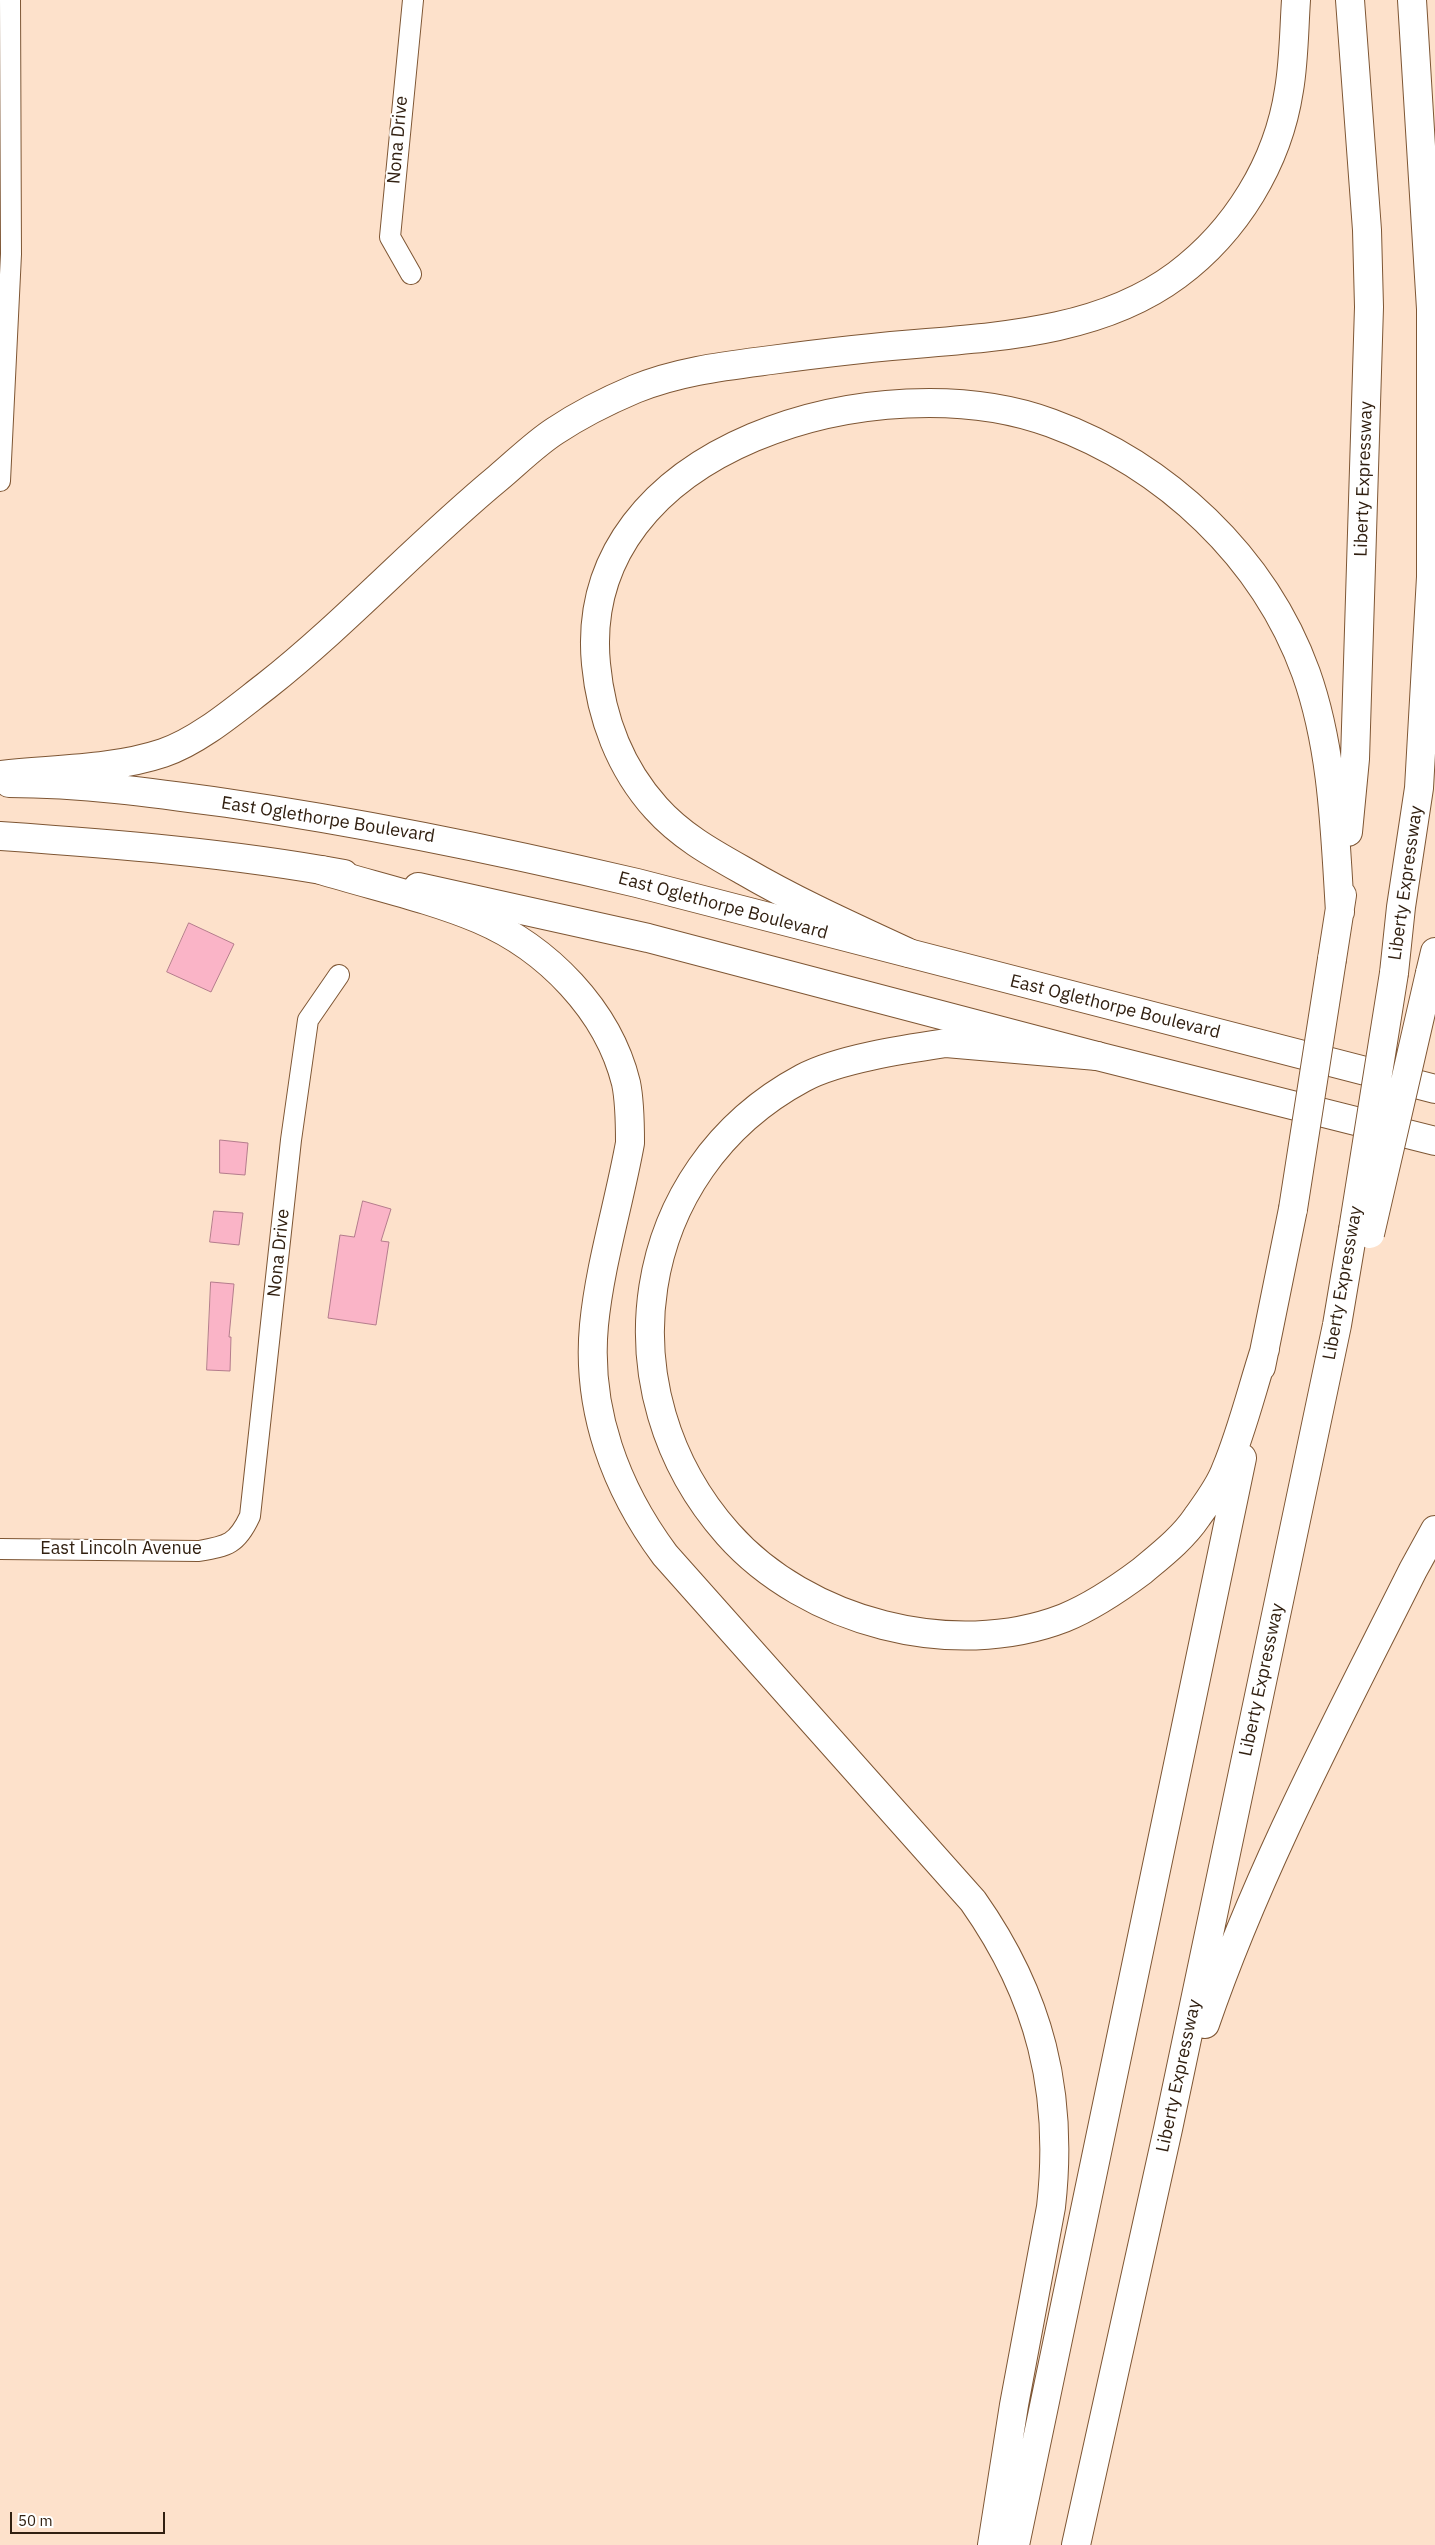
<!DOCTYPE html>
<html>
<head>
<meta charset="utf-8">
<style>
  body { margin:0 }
  #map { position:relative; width:1435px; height:2545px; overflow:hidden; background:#fde1cb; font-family:"IBM Plex Sans",sans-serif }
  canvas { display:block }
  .scale { position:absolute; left:10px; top:2512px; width:155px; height:22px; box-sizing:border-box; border:2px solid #312011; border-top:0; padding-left:6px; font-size:15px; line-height:18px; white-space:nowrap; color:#312011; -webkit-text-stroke:4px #fff; paint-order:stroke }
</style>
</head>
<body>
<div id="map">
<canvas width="1435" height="2545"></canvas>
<div class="scale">50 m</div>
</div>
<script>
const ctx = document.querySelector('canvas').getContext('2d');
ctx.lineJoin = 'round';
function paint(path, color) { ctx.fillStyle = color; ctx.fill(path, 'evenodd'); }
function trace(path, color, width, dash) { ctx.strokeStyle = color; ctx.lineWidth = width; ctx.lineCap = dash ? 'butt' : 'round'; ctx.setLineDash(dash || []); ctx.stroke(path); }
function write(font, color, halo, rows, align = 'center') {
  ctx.font = font + ' "IBM Plex Sans",sans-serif'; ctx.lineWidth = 4; ctx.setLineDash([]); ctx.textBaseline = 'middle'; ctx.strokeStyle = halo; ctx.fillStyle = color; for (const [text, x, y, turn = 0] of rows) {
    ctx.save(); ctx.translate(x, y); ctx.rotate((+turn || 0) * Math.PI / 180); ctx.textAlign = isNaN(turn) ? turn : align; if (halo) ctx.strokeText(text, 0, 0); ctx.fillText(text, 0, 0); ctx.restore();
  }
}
const building = new Path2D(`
  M189,923L234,944L211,992L167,972Z
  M220,1140L248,1143L245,1175L220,1173Z
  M363,1201L391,1209L381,1241L389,1242L376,1325L328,1318L340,1235L354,1237Z
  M214,1211L243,1213L239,1245L210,1242Z
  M211,1282L234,1284L229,1337H231L230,1371L207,1370Z`);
paint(building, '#fab4c7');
trace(building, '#b47c8c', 1);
const minor = new Path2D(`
  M411,274L390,237L413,0
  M0,481L11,254L10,0
  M0,1549L199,1551C228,1546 237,1544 250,1516L291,1140L308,1020L339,975`);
const primary = new Path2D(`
  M9,783C82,783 155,793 227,803C365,823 501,851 637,883L1435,1089
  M0,836C115,844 230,853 344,874
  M418,887L648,938L1097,1056L1435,1141`);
const motorway = new Path2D(`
  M0,775C53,769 112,770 163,753C199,741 236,709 266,686C347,622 418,544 498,478C517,462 535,444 555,431C579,415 609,400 635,389C679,371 725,366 771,360C823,353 875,347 927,343C1012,336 1106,328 1177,275C1236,231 1278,163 1289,90C1294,61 1294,30 1296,0
  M1348,832L1355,759L1369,307L1367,230L1350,0
  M321,870C373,886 429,898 479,919C547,948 608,1010 626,1083C630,1102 630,1123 630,1143C619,1204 600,1264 594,1325C586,1410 616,1489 665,1555L973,1901C1040,1996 1064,2092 1051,2207L1014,2405L992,2545
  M909,953C853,927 797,902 744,871C712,853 681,836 656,808C620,768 601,717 596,664C575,443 885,361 1051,423C1166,465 1264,557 1306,673C1333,749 1335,832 1340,912
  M1332,959L1342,895
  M1394,973L1401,907L1419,788L1431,577V309L1412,0
  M1430,973L1435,952
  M1097,1056L946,1043C906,1049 838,1059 803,1078C631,1170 601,1391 728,1534C806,1622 953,1661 1064,1618C1091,1607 1118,1589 1142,1571C1161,1555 1183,1538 1197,1517C1207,1503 1220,1486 1226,1469C1242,1431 1252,1389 1265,1349
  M1261,1367L1293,1209
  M1205,2024C1259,1867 1339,1718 1413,1570L1435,1530
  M1015,2545L1242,1458
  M1076,2545L1168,2129L1337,1325L1353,1230`);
trace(minor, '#7e5634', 22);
trace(primary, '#7e5634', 30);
trace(motorway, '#7e5634', 30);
trace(minor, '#fff', 20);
trace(primary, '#fff', 28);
trace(motorway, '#fff', 28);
const motorwayBridge = new Path2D(`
  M1293,1209L1332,959
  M1353,1230L1394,973
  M1370,1234L1430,973`);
trace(motorwayBridge, '#7e5634', 30, []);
trace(motorwayBridge, '#fff', 28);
write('18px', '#312011', '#fff', [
  ["Nona Drive",398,140,-85],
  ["Liberty Expressway",1364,479,-88],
  ["East Oglethorpe Boulevard",328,820,9],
  ["Liberty Expressway",1406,883,-82],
  ["East Oglethorpe Boulevard",723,906,15],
  ["East Oglethorpe Boulevard",1115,1007,14],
  ["Nona Drive",279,1253,-84],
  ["Liberty Expressway",1343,1283,-80],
  ["East Lincoln Avenue",121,1549],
  ["Liberty Expressway",1262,1680,-78],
  ["Liberty Expressway",1179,2076,-78]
]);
</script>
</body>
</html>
